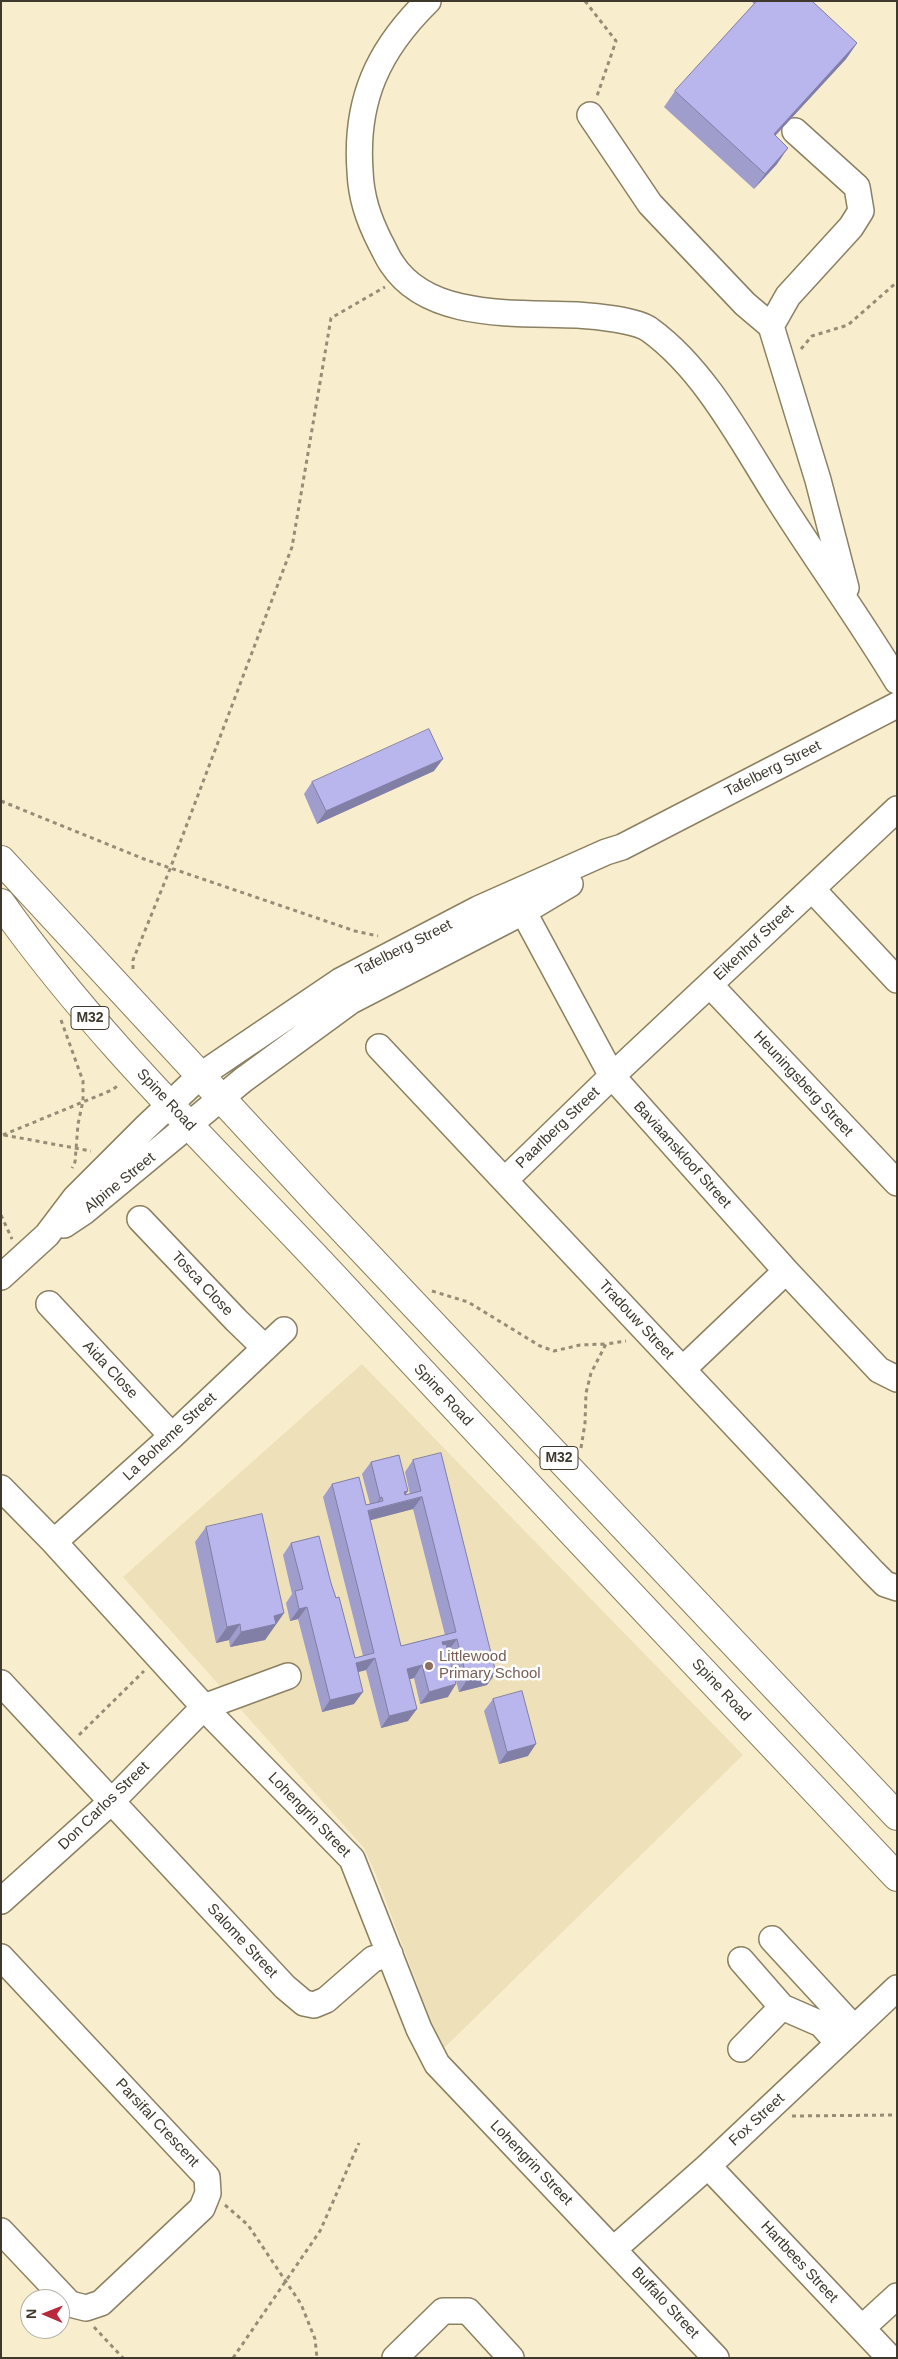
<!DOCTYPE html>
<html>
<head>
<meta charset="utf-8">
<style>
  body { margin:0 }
  #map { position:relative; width:898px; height:2359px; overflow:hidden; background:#f8edcc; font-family:Arial,sans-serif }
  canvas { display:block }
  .frame { position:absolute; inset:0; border:2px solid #3e392c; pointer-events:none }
  .north { position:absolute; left:20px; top:2289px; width:50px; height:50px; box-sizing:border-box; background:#fff; border:1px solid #b2b0ab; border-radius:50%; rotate:271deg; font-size:14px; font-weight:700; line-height:20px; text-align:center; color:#3e392c }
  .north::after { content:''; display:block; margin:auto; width:18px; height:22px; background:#ba293b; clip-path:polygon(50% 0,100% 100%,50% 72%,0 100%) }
</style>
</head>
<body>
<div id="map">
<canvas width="898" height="2359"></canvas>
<div class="frame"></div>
<div class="north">N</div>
</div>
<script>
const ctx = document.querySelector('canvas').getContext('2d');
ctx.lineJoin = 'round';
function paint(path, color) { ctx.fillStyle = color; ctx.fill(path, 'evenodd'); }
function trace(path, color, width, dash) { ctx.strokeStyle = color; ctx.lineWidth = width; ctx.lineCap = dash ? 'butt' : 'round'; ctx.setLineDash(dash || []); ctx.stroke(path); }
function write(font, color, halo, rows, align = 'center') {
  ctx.font = font + ' Arial,sans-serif'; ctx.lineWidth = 5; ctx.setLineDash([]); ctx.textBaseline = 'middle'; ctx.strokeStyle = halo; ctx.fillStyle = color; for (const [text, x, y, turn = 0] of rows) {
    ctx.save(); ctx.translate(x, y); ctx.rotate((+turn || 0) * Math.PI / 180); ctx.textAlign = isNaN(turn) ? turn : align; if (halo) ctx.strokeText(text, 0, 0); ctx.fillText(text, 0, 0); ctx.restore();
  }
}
paint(new Path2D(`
  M362,1364L743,1755L442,2050L376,1875L364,1848L123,1577Z`), '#eee1b9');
const minor = new Path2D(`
  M428,1C378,50 355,100 360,171C361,197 368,218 380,242C384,249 387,257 392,264C429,321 519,312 577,315C595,316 637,320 650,330C705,370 741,440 777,497C816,559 859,618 897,681
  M590,115L650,204L745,304L771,326
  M795,131L857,187L861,211L851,227L788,296L771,326L818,480L846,588
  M812,889L897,980
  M516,898L612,1076L786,1271L879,1370L897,1379
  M710,985L897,1183
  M379,1047L873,1572L885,1584L897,1588
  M505,1180L612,1076L897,809
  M140,1219L236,1320L265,1348
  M64,1225L85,1211L243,1080L351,1001L523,912L570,884
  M1,1277L47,1235L75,1198L146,1127L201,1075L340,981L478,909L606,852L622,847L897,705
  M49,1304L172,1436
  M683,1369L786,1271
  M1,1488L54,1542L216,1720L352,1859L419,2029L437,2064L716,2358
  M54,1542L172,1436L284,1330
  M1,1683L285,1987L304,2003L314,2005L326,2000L373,1959L390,1954
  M1,1901L112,1801L204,1707L288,1676
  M772,1939L854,2028
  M1,1957L207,2177L208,2193L202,2208L101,2303L86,2308L70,2304L1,2231
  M741,1960L782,2007L821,2024L838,2043
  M741,2049L782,2007
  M708,2166L890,2358
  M614,2249L708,2166L897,1988
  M862,2328L897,2296
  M395,2358L443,2311H468L511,2358`);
const major = new Path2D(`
  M1,860L319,1204L897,1816
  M1,903C101,1045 229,1163 346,1290C528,1487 713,1682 897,1877`);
trace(minor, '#8a8062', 28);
trace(major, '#8a8062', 30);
trace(new Path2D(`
  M585,1L616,41L597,96
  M801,349L812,336L848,325L897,282
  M1,801L144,859L355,931L378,936
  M133,969V960L170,869L292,547L331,318L385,287
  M61,1020L83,1081V1101L78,1124L75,1162L72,1168
  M3,1135L112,1090L120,1084
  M4,1135L91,1151
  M1,1215L12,1239
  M432,1291L468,1302L540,1346L554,1351L580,1345L606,1344
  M581,1448L585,1423L586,1393L591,1373L606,1344L626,1341
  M79,1735L144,1671
  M792,2116L897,2115
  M225,2205L248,2225L301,2304L315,2339L317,2358
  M94,2327L123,2358
  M233,2358L320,2231L359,2143`), '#958d77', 3, [4, 4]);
trace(minor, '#fff', 25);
trace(major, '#fff', 28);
paint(new Path2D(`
  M753,1H812L857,43L846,59L775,136L777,164L754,189L664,107L675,91L754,4L752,2Z
  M434,771L317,824L304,794L312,782Z
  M413,1460L487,1685L459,1692L448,1651V1697L420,1704L414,1678L410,1679L408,1721L381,1728L366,1670L358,1672L354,1704L322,1712L298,1619L290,1621L286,1603L292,1594L283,1555L291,1543L331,1583L355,1658L363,1656L323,1497L332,1484L366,1505L370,1504L362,1474L371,1462L408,1491L405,1495L410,1494L405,1472ZM413,1509L445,1635L401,1646L370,1520Z
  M206,1527L284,1613L265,1640L230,1647L229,1640L216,1643L195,1542Z
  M493,1699L528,1756L499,1764L484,1711Z`), '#9e9dcc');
paint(new Path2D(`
  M857,43L846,59L762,150L774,134Z
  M788,148L777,164L754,189L765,174Z
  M443,759L434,771L317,824L326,811Z
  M408,1491L399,1503L422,1497L413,1509L360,1523L368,1511L372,1510L380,1498L382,1497L373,1509Z
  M307,1607L298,1619L290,1621L299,1609Z
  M284,1613L265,1640L230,1647L241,1632L274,1616Z
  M240,1624L229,1640L216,1643L227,1627Z
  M457,1639L448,1651L434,1654L442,1642Z
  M375,1658L366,1670L347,1675L356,1663Z
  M422,1665L414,1678L399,1682L407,1669Z
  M496,1673L487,1685L459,1692L467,1680Z
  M456,1684L448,1697L420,1704L429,1692Z
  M363,1692L354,1704L322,1712L330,1700Z
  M417,1709L408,1721L381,1728L389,1716Z
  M536,1744L528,1756L499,1764L507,1752Z`), '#817fa6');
const building = new Path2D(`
  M757,1H812L857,43L774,134L788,148L765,174L675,91Z
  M429,729L443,759L326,811L312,782Z
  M441,1453L496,1673L467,1680L457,1639L442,1642L443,1645L446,1644L456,1684L429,1692L422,1665L407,1669L417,1709L389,1716L375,1658L356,1663L363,1692L330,1700L307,1607L299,1609L295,1591L303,1589L291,1543L319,1536L331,1583L336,1598L339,1597L355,1658L374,1653L332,1484L359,1477L366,1505L383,1501L382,1497L380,1498L371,1462L399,1455L408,1491L404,1492L405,1495L421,1491L413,1460ZM422,1497L456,1632L401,1646L368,1511Z
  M262,1514L284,1613L274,1616L276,1624L241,1632L240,1624L227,1627L206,1527Z
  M522,1691L536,1744L507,1752L493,1699Z`);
paint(building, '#b8b6ed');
trace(building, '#817fa6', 1);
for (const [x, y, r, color] of [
  [429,1666,5,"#8d6e63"]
]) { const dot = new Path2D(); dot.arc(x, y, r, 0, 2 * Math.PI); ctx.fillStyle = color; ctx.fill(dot); trace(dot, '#fff', 2); }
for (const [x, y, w] of [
  [90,1018,38],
  [559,1458,38]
]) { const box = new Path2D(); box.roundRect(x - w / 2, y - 11.5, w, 23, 4); ctx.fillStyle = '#fff'; ctx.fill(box); trace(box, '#3e392c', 1); }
write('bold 14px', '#3e392c', null, [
  ["M32",90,1018],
  ["M32",559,1458]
]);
write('15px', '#3e392c', '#fff', [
  ["Tafelberg Street",773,769,-27],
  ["Eikenhof Street",754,943,-43],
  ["Tafelberg Street",404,948,-27],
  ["Heuningsberg Street",803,1084,47],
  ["Spine Road",166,1100,47],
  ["Paarlberg Street",558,1128,-44],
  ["Baviaanskloof Street",682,1155,48],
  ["Alpine Street",120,1183,-39],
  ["Tosca Close",202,1284,47],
  ["Tradouw Street",636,1320,47],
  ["Aida Close",110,1370,47],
  ["Spine Road",443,1395,47],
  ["La Boheme Street",170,1437,-43],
  ["Spine Road",721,1690,47],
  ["Don Carlos Street",104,1806,-44],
  ["Lohengrin Street",309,1815,46],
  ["Salome Street",242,1941,47],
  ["Fox Street",757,2120,-43],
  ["Parsifal Crescent",157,2123,47],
  ["Lohengrin Street",531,2163,46],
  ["Hartbees Street",799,2262,47],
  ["Buffalo Street",665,2303,47]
]);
write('15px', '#785e54', '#fff', [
  ["Littlewood",439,1657],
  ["Primary School",439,1674]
], 'left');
</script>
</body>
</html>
